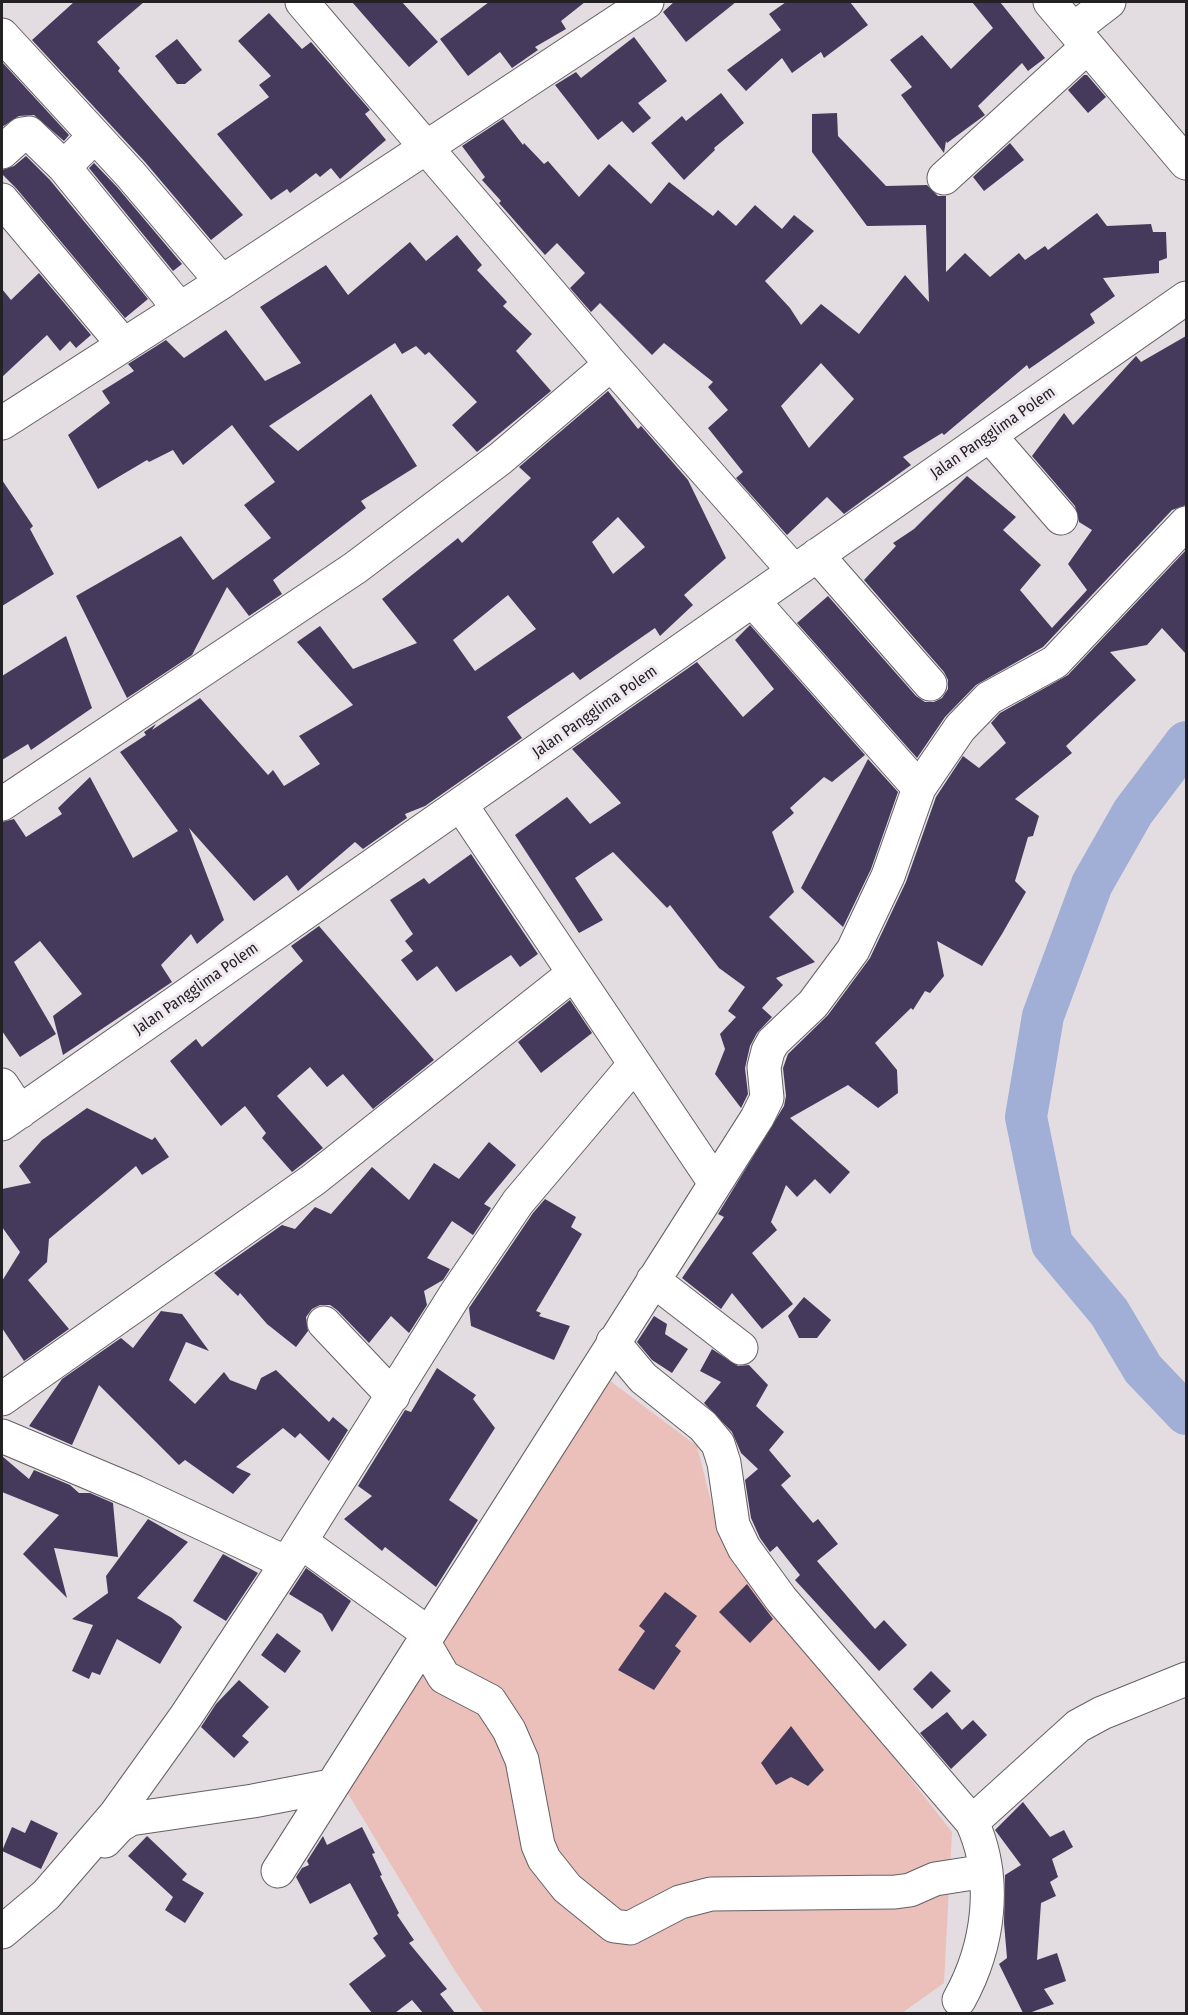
<!DOCTYPE html>
<html>
<head>
<meta charset="utf-8">
<style>
  body { margin:0 }
  #map { position:relative; width:1188px; height:2015px; overflow:hidden; background:#e3dde2; font-family:"Fira Sans Condensed",sans-serif }
  canvas { display:block }
  .frame { position:absolute; inset:0; border:3px solid #232123; pointer-events:none }
</style>
</head>
<body>
<div id="map">
<canvas width="1188" height="2015"></canvas>
<div class="frame"></div>
</div>
<script>
const ctx = document.querySelector('canvas').getContext('2d');
ctx.lineJoin = 'round';
function paint(path, color) { ctx.fillStyle = color; ctx.fill(path, 'evenodd'); }
function trace(path, color, width, dash) { ctx.strokeStyle = color; ctx.lineWidth = width; ctx.lineCap = dash ? 'butt' : 'round'; ctx.setLineDash(dash || []); ctx.stroke(path); }
function write(font, color, halo, rows, align = 'center') {
  ctx.font = font + ' "Fira Sans Condensed",sans-serif'; ctx.lineWidth = 6; ctx.setLineDash([]); ctx.textBaseline = 'middle'; ctx.strokeStyle = halo; ctx.fillStyle = color; for (const [text, x, y, turn = 0] of rows) {
    ctx.save(); ctx.translate(x, y); ctx.rotate((+turn || 0) * Math.PI / 180); ctx.textAlign = isNaN(turn) ? turn : align; if (halo) ctx.strokeText(text, 0, 0); ctx.fillText(text, 0, 0); ctx.restore();
  }
}
paint(new Path2D(`
  M601,1374L697,1446L719,1533L952,1832L944,1983L902,2013H484L455,1971L344,1787Z`), '#ebc0bb');
trace(new Path2D(`
  M1186,742L1133,812L1092,884L1043,1016L1026,1117L1052,1244L1109,1312L1143,1369L1186,1414`), '#a1aed5', 42);
paint(new Path2D(`
  M74,2H144L97,42L120,68L118,71L243,215L211,240L145,162L32,40Z
  M352,2H402L438,42L409,67Z
  M489,2H585L561,21L566,29L535,47L538,50L512,68L500,52L468,76L440,39Z
  M674,2H736L686,42L663,12Z
  M786,2H850L868,25L824,58L821,52L792,73L782,58L746,91L727,70L781,30L769,14Z
  M972,2H1000L1045,58L1028,71L1022,63L978,106L985,115L947,143L946,141L944,153L901,95L912,87L890,60L922,35L951,69L993,28Z
  M269,13L302,49L311,42L370,110L365,114L386,140L340,179L331,168L320,177L316,173L290,193L287,189L271,200L217,134L269,97L259,85L271,76L238,41Z
  M634,37L667,81L638,103L651,118L633,133L622,121L598,140L555,85L576,72L581,78Z
  M177,39L202,70L185,84H177L155,56Z
  M2,62L69,135L64,141L34,115L19,116L2,127Z
  M1084,75H1087L1106,97L1088,113L1068,90Z
  M721,93L744,123L714,148L715,150L684,180L651,143L682,116L686,121Z
  M837,113L838,136L886,186L927,185L938,196H946V272L965,253L990,277L1019,253L1025,260L1045,246L1048,250L1097,213L1107,226L1151,224L1153,232H1166L1167,258L1159,261V273L1103,278L1115,296L1090,314L1095,323L1029,369L1027,365L944,435L942,433L903,457L911,465L844,514L827,497L787,535L736,478L743,472L708,428L728,410L708,387L713,382L664,343L652,355L600,303L591,312L570,288L585,273L557,243L545,255L499,203L501,201L482,180L485,177L462,146L503,119L523,145L524,143L544,164L548,161L579,197L609,164L651,204L669,182L713,216L718,210L736,226L755,205L782,229L794,215L814,231L765,281L790,308L801,325L821,304L859,334L905,275L929,302L926,225L867,226L812,152V114ZM821,363L854,399L809,448L781,406Z
  M1010,143L1024,160L984,191L973,177Z
  M26,156L50,180L148,299L125,318L16,188L2,174V170L14,166Z
  M94,163L117,187L182,264L173,271L89,168Z
  M457,235L482,265L477,270L507,302L503,306L532,334L516,351L551,391L477,452L452,425L477,402L429,352L425,355L416,346L402,354L395,343L269,426L298,451L371,394L417,466L361,501L366,508L273,580L282,594L249,616L227,587L192,655L127,698L76,596L181,536L213,580L271,538L244,505L275,482L232,425L183,465L173,450L149,462L147,460L98,489L68,435L110,403L102,391L134,371L128,364L166,340L184,358L226,330L265,381L301,363L260,307L326,265L348,295L410,242L426,261Z
  M39,273L91,335L76,348L70,341L60,351L47,335L2,377V289L11,300Z
  M1186,336V505L1172,510L1043,647L976,685L945,717L917,758L797,623L828,596L916,696L925,702H934L942,698L948,689V680L944,672L864,580L896,546L893,543L914,529L967,476L1016,517L1003,530L1041,565L1020,590L1052,628L1087,590L1068,564L1092,530L1079,522L1075,506L1032,456L1064,413L1073,425L1136,356L1141,362Z
  M608,391L638,429L641,426L688,480L726,558L684,595L693,605L660,636L655,628L580,680L573,672L507,717L522,738L425,806L405,814L407,818L363,849L355,842L298,891L287,875L254,901L189,828L224,920L197,944L191,934L161,965L172,982L63,1055L53,1016L82,994L40,941L14,962L56,1034L20,1057L2,1031V822L14,819L26,837L62,814L58,808L90,777L133,858L178,831L120,752L146,735L144,732L156,724L152,730L200,698L268,775L273,770L284,786L320,764L299,736L353,705L297,642L320,626L353,669L417,643L382,599L458,538L462,543L531,478L519,467ZM618,517L645,547L613,574L592,542ZM508,595L536,629L475,671L453,640Z
  M2,480L33,526L30,529L54,574L2,606Z
  M1186,550V654L1162,628L1147,645L1110,652L1136,680L1066,746L1072,753L1015,799L1039,816L1033,836L1028,837L1015,881L1026,892L1002,934L982,966L937,941L944,976L930,993L925,991L913,1010L911,1008L875,1043L897,1070L898,1093L878,1108L848,1085L790,1118L850,1172L830,1194L815,1179L797,1197L786,1185L771,1222L777,1230L752,1253L793,1304L762,1329L732,1293L721,1309L682,1278L724,1217L718,1214L784,1106L786,1096L783,1068L788,1054L828,1015L870,958L906,882L936,797L963,756L979,768L1006,743L991,723L1000,713L1068,675Z
  M750,625L865,755L832,782L824,777L790,808L794,813L772,832L794,892L769,917L815,962L776,978L783,985L762,1008L772,1017L757,1033L750,1046L745,1068L748,1094L741,1108L715,1074L725,1049L720,1034L736,1017L728,1011L745,987L719,968L670,905L667,908L613,852L575,878L603,920L579,933L515,835L567,797L590,824L621,803L572,749L697,662L743,717L774,689L735,640Z
  M66,636L92,708L31,750L28,744L2,760V676Z
  M868,759L898,792L871,869L843,927L801,888Z
  M471,854L538,954L520,967L511,955L456,992L437,966L417,981L401,960L413,951L405,941L413,934L390,900L424,878L429,884Z
  M319,926L434,1060L373,1109L343,1074L327,1087L310,1067L277,1096L323,1148L292,1172L262,1138L266,1133L245,1106L221,1126L170,1061L196,1039L202,1047L303,961L291,946Z
  M570,1000L592,1033L541,1073L518,1042Z
  M87,1108L152,1140L155,1137L169,1157L142,1175L136,1166L49,1239L47,1262L28,1280L69,1329L24,1361L2,1328V1281L20,1252L2,1227V1189L31,1183L19,1166L42,1140Z
  M489,1142L516,1165L484,1204L491,1208L473,1235L452,1221L427,1258L450,1269L443,1280L424,1291L427,1305L409,1333L391,1316L369,1343L337,1310L330,1305H320L312,1309L306,1317L308,1331L296,1347L267,1324L240,1293L238,1296L214,1273L282,1225L295,1229L315,1207L331,1214L372,1167L409,1200L434,1163L459,1179Z
  M545,1199L576,1217L571,1227L582,1234L536,1311L541,1313L539,1316L570,1326L554,1360L471,1326L469,1308L533,1213Z
  M804,1297L831,1320L817,1338H799L788,1316Z
  M161,1311L182,1314L209,1351L186,1342L169,1380L195,1404L224,1372L230,1380L256,1390L261,1378L276,1370L329,1422L333,1417L348,1430L329,1461L300,1433L295,1438L283,1428L236,1467L251,1474L233,1494L185,1460L179,1465L99,1385L72,1445L29,1426L62,1379L121,1338L133,1348Z
  M654,1316L667,1324L665,1334L688,1349L672,1373L652,1360L637,1342Z
  M712,1349L738,1366L749,1365L768,1385L756,1406L784,1432L769,1450L791,1476L781,1485L813,1523L818,1519L838,1544L817,1561L875,1629L884,1620L907,1645L879,1671L795,1580L800,1575L777,1546L770,1552L760,1538L751,1518L745,1480L758,1469L741,1453L732,1432L704,1403L721,1382L700,1371Z
  M437,1368L476,1395L473,1399L495,1428L449,1500L478,1520L436,1587L385,1547L382,1551L344,1519L372,1496L358,1486L405,1410L411,1412Z
  M2,1456L29,1479L34,1470L70,1485L79,1493H90L113,1503L118,1557L54,1548L67,1598L23,1554L59,1515L2,1492Z
  M148,1519L188,1542L137,1598L172,1618L182,1627L160,1664L117,1639L100,1675L92,1672L89,1679L72,1671L93,1625L72,1619L108,1593L106,1576Z
  M223,1554L258,1573L226,1621L193,1601Z
  M306,1568L351,1601L332,1632L322,1614L289,1594Z
  M747,1584L773,1619L750,1643L719,1612Z
  M665,1592L697,1616L675,1646L681,1651L654,1690L618,1670L645,1631L639,1626Z
  M277,1633L301,1651L285,1673L261,1655Z
  M931,1671L951,1691L932,1709L913,1689Z
  M239,1680L269,1707L242,1736L249,1742L234,1758L201,1727L216,1704Z
  M947,1712L962,1730L973,1720L987,1735L951,1769L920,1733Z
  M791,1726L824,1770L808,1786L791,1777L776,1785L761,1763Z
  M1023,1802L1050,1837L1064,1830L1073,1847L1052,1859L1058,1877L1050,1882L1056,1896L1041,1903L1037,1960L1057,1953L1066,1981L1044,1989L1054,2004L1029,2013H1023L999,1964L1007,1958L1004,1923L1005,1875L1021,1865L995,1830Z
  M31,1820L58,1833L41,1869L2,1851L12,1827L25,1833Z
  M362,1827L375,1853L372,1854L382,1875L380,1876L399,1913L397,1915L414,1940L409,1943L447,1989L440,1994L455,2013H423L412,2000L395,2013H372L349,1984L386,1956L373,1938L378,1934L350,1883L310,1904L296,1877L302,1868L309,1865L307,1861L323,1836L327,1845Z
  M147,1836L187,1874L182,1880L204,1893L185,1923L165,1910L173,1897L128,1856Z`), '#463a5c');
const minor = new Path2D(`
  M302,2L611,364L794,571
  M1050,2L1186,163
  M1074,29L1109,2
  M2,35L131,175L222,282
  M95,136L64,167L179,308
  M2,152L22,134L29,133L64,167
  M944,178L1086,48
  M2,200L123,344
  M2,423L222,282L647,2
  M990,436L1061,518
  M817,555L930,684
  M753,601L919,788
  M2,804L355,568L501,458L611,364
  M461,805L715,1183
  M2,1085L20,1112
  M2,1124L1186,298
  M653,1280L741,1348
  M324,1323L393,1396
  M613,1342L643,1378L703,1426L718,1444L724,1463L733,1525L744,1548L781,1599L972,1822C998,1879 989,1946 959,2000
  M2,1399L313,1180L573,974
  M2,1436L135,1492L287,1563
  M301,1542L428,1633
  M423,1641L444,1677L490,1701L509,1730L522,1760L538,1845L544,1859L567,1888L614,1926L630,1928L680,1902L711,1894L895,1892L910,1890L935,1879L986,1871
  M972,1822L1078,1726L1102,1713L1186,1679
  M105,1841L119,1826L130,1819L253,1801L331,1786
  M278,1871L757,1118L767,1098L764,1067L768,1051L773,1042L813,1004L853,950L888,876L919,788L960,728L989,698L1055,662L1186,523
  M2,1932L46,1895L115,1815L186,1716L287,1563L455,1295L518,1202L634,1065`);
trace(minor, '#656064', 35);
trace(minor, '#fff', 33);
write('16px', '#232123', '#f0eaf0', [
  ["Jalan Pangglima Polem",993,433,-35],
  ["Jalan Pangglima Polem",595,712,-35],
  ["Jalan Pangglima Polem",196,989,-35]
]);
</script>
</body>
</html>
